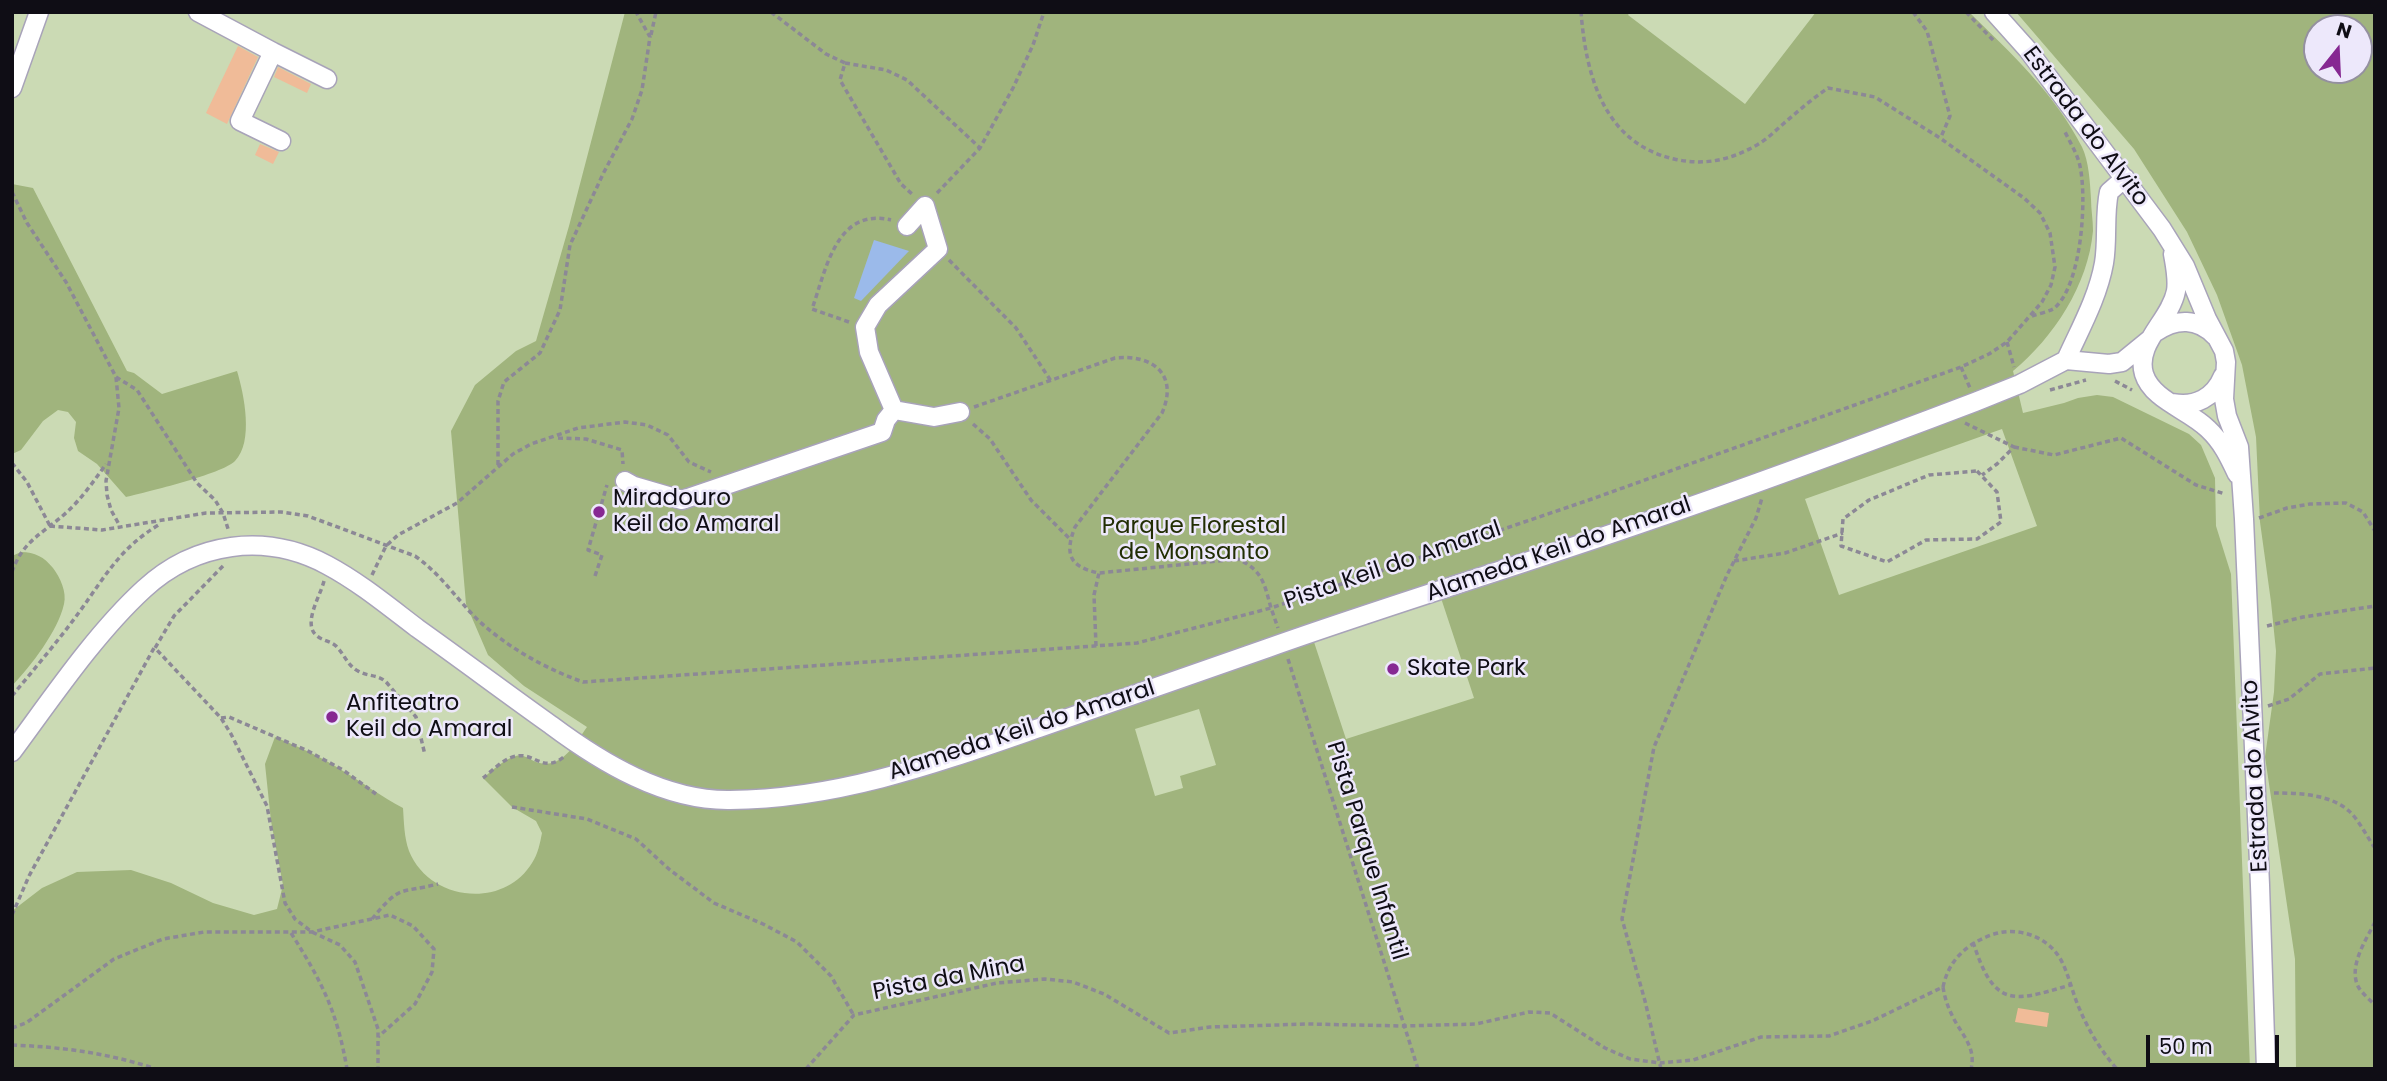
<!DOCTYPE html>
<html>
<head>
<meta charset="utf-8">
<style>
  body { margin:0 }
  #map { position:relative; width:2387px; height:1081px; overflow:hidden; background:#ede8fb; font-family:Poppins,sans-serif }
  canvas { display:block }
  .frame { position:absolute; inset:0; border:14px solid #0f0d15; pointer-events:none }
  .north { position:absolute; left:2303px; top:14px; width:70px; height:70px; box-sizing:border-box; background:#ede8fb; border:2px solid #94909f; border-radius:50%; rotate:18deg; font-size:19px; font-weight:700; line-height:28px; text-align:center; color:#0f0d15 }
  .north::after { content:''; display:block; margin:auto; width:24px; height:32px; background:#862892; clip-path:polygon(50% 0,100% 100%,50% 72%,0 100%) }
  .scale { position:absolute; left:2146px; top:1035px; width:133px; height:32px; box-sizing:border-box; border:4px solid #0f0d15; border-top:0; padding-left:9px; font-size:21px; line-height:24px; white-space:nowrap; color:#0f0d15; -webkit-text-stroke:5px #ede8fb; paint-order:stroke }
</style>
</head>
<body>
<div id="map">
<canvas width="2387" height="1081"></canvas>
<div class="frame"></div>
<div class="north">N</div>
<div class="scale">50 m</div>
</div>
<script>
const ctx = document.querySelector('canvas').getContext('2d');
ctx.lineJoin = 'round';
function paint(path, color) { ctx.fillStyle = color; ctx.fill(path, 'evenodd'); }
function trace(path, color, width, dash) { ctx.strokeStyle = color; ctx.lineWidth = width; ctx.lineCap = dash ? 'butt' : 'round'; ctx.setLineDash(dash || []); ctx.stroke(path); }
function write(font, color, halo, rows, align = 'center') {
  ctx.font = font + ' Poppins,sans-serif'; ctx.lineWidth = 5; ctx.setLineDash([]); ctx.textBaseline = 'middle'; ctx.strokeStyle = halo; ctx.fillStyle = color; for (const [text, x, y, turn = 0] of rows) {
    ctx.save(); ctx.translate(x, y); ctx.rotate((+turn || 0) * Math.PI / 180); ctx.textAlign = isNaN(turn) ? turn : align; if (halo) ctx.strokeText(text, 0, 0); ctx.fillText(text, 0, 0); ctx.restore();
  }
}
paint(new Path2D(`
  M12,12H2375V1069H12ZM2317,28H2359V70H2317Z`), '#cbdab4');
paint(new Path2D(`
  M625,12H1630L1628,15L1745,104L1816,12H1969C2011,53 2055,94 2082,147C2089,162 2090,182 2091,199C2091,209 2093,220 2093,231C2088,285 2054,337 2013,371L2023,413L2064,403L2078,398L2097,395L2113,397L2189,434L2201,445L2215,478L2216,526L2231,574L2250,1069H12V911L42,888L77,872L131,870L171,883L213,903L254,915L277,909L283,885L271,821L265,764L275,737C299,747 322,757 343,771C363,783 382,797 403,808C404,822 404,837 409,851C429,901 503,910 532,863C538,854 540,843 542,833L536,821L512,807L483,778C492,771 504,759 516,756C524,754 529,759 536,762C561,771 575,744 587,727L524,686L488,655L466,604L451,431L475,385L516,351L536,341L569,226ZM2002,429L2037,526L1839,595L1805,499ZM1441,598L1474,698L1346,739L1313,639ZM1199,709L1216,765L1180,776L1183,788L1155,796L1135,729Z
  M2016,12H2375V1069H2296L2295,959L2265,757L2274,692L2276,651L2271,602L2260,522L2256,437L2242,365L2217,295L2187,232L2134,149ZM2317,28H2359V70H2317Z
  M12,184L33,188L127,371L134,373L162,394L237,371C244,394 254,442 235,461C222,474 147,492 126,497L97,464L78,451L74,438L76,422L68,412L58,410L43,421L21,450L12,454Z
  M21,552C35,552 44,557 53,568C60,577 67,592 64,604C58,631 31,666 12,686V556Z`), '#a0b47d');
paint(new Path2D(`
  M874,240L909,251L861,301L854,298Z`), '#9bbaea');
paint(new Path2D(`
  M238,46L258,57L227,124L206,113Z
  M278,67L311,84L307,93L274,77Z
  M260,144L279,152L273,164L255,155Z
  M2018,1008L2049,1013L2047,1027L2015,1022Z`), '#f0bb98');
const minor = new Path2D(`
  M198,12L273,52L240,121L281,141
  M1994,12L2028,50L2162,229L2185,266L2207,319L2224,351L2226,362L2224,399L2227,416L2239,447L2244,519L2260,885L2266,1069
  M273,52L327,79
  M12,88L39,12
  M925,206L938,249L878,305L865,327L869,352L894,410L934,417L960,412
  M907,226L925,206
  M2173,254C2175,266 2178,279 2176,291C2170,321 2135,343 2144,374C2152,400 2189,410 2208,429C2222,442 2229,457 2237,474
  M2156,332C2176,318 2198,318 2215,336
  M2066,360C2080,329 2098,297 2104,263C2108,240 2104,215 2109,192L2125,178
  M2173,403C2195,407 2214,398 2223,376
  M625,481L634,486L682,500L882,432L886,420L894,410
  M12,752C52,698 95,634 144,589C195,542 265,532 327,565C359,582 388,606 417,628C462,660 506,693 551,725C602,763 665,801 730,800C839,799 938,763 1039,728C1116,701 1192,674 1268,648C1389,605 1512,568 1634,526C1748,487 1862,445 1975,402L2020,384L2066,360L2109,364L2122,362L2149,340`);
trace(minor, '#a8a3b9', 21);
trace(new Path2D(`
  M771,12L826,54L845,63L840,80L901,184L912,194
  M1913,12L1927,31L1950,116L1941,137
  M1966,12L1994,41
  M651,35L656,12
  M845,63L886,70L907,80L980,148
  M12,192L27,223L66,282L116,377L119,408L106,481L107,495L111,510L121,528
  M937,193L980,148L1013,88L1033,45L1044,12
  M949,260L1016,328L1051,381
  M2032,316C2038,314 2047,312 2053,309C2082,288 2088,194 2079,162C2076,152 2070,142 2065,132
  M849,322L812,309C826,270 836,207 891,220
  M2007,342L2014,367
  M1961,367L1970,388
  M116,377L137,390L197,483L215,500L223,513L229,532
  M2115,381L2132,390
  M2050,390L2086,380
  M974,407L1115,358C1152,354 1179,374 1162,413L1075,527C1064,555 1070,567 1099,573L1238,559C1263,571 1264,583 1271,608L1589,500L1961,367L1989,354L2007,342L2042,302L2051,285L2055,267L2050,233L2040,213L2024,198L1940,138L1875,97L1828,88C1812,99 1797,112 1782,125C1774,132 1766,140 1757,145C1730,160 1705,166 1674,159C1604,143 1586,76 1581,12
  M1965,423L2014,447L1997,464L1982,475
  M973,424L990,439L1031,500L1070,539
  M558,438L586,439L622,450L623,464
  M2014,447L2054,455L2121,438L2196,485L2225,494
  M12,463L27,482L50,526
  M498,465V401L504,382L540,353L560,310L570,245L603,174L632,119L642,90L650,37L636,12
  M1977,471L1997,492L2001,522L1977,539L1926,540L1887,562L1841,546L1843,519L1869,500L1929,475Z
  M2259,518L2287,508L2310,504L2346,503L2363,512L2375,531
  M50,526L102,530L206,513L281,512L308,516L415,556C441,574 457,600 480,622C509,648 546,669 583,682L1137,643L1271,608L1278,628
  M1734,561L1785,553L1843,533
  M223,566L174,616L155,648L221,718L231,734L267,806L285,903L295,919L312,932L340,945L355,962L378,1029V1069
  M12,572C23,540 44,533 67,512C82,498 94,481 106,464
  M372,575L386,546L398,535L457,503L513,454L531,444L578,428L625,422L647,425L668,435L689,462L711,472
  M595,576L602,555L588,550L607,485
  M324,581C320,597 302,624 317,636C323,641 331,641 336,646C345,655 347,665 358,671C368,677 379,674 387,683L416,717L425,755
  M2267,626L2303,617L2375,606
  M1096,646L1094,595L1099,573
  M1288,659L1418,1069
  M12,696C35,668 59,640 80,611C106,575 120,548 160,524
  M2268,706L2289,699L2320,674L2375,668
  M221,718L229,717L308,751L343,770L376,794
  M483,778C492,771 505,757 517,756C536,753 543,774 565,756
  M2274,793C2298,793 2330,794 2349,811C2359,820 2367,837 2375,848
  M512,807L587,819L636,839L670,870L714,903L763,924L797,942L831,976L853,1014
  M12,915L29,876L154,648
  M372,919C401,884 398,894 438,884
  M2375,922C2366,940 2347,968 2359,988C2363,994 2370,1000 2375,1005
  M291,933C322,982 337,1011 347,1069
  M1973,942C1994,1007 2011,1003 2070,985
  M1943,987C1945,1000 1949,1010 1955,1021C1964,1037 1976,1049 1971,1069
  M12,1028L26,1023L114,959L163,939L204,932H312L390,915L413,926L434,949L432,972L415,1004L378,1037
  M12,1045C62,1047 108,1053 156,1069
  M806,1069L854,1015L997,983L1045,979L1073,982L1104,994L1169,1033L1210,1027L1308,1024L1403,1026L1476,1024L1529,1012L1550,1013L1605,1048L1630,1059L1660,1063L1693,1060L1761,1037L1829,1036L1872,1021L1943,987C1948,963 1963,947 1986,937C2014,924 2050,935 2063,964C2070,979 2073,995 2080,1010C2089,1031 2101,1051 2117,1069
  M1661,1069L1645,1001L1622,919L1654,747L1727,575L1756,518L1762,498`), '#8c8896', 3.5, [5, 3.5]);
trace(minor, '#fff', 18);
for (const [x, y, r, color] of [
  [599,512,7,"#862892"],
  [1393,669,7,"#862892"],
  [332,717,7,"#862892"]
]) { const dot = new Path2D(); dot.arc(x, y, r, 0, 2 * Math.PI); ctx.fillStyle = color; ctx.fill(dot); trace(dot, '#ede8fb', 2.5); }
write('23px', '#0f0d15', '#ede8fb', [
  ["Estrada do Alvito",2085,127,53],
  ["Alameda Keil do Amaral",1559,550,-19],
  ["Pista Keil do Amaral",1393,566,-19],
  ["Alameda Keil do Amaral",1022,731,-18],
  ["Estrada do Alvito",2256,776,-93],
  ["Pista Parque Infantil",1366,851,73],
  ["Pista da Mina",949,979,-11]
]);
write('23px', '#0f0d15', '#ede8fb', [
  ["Miradouro",613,499],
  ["Keil do Amaral",613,525],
  ["Skate Park",1407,669],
  ["Anfiteatro",346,704],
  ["Keil do Amaral",346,730]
], 'left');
write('23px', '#222e04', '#ede8fb', [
  ["Parque Florestal",1194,527],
  ["de Monsanto",1194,553]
]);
</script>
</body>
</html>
